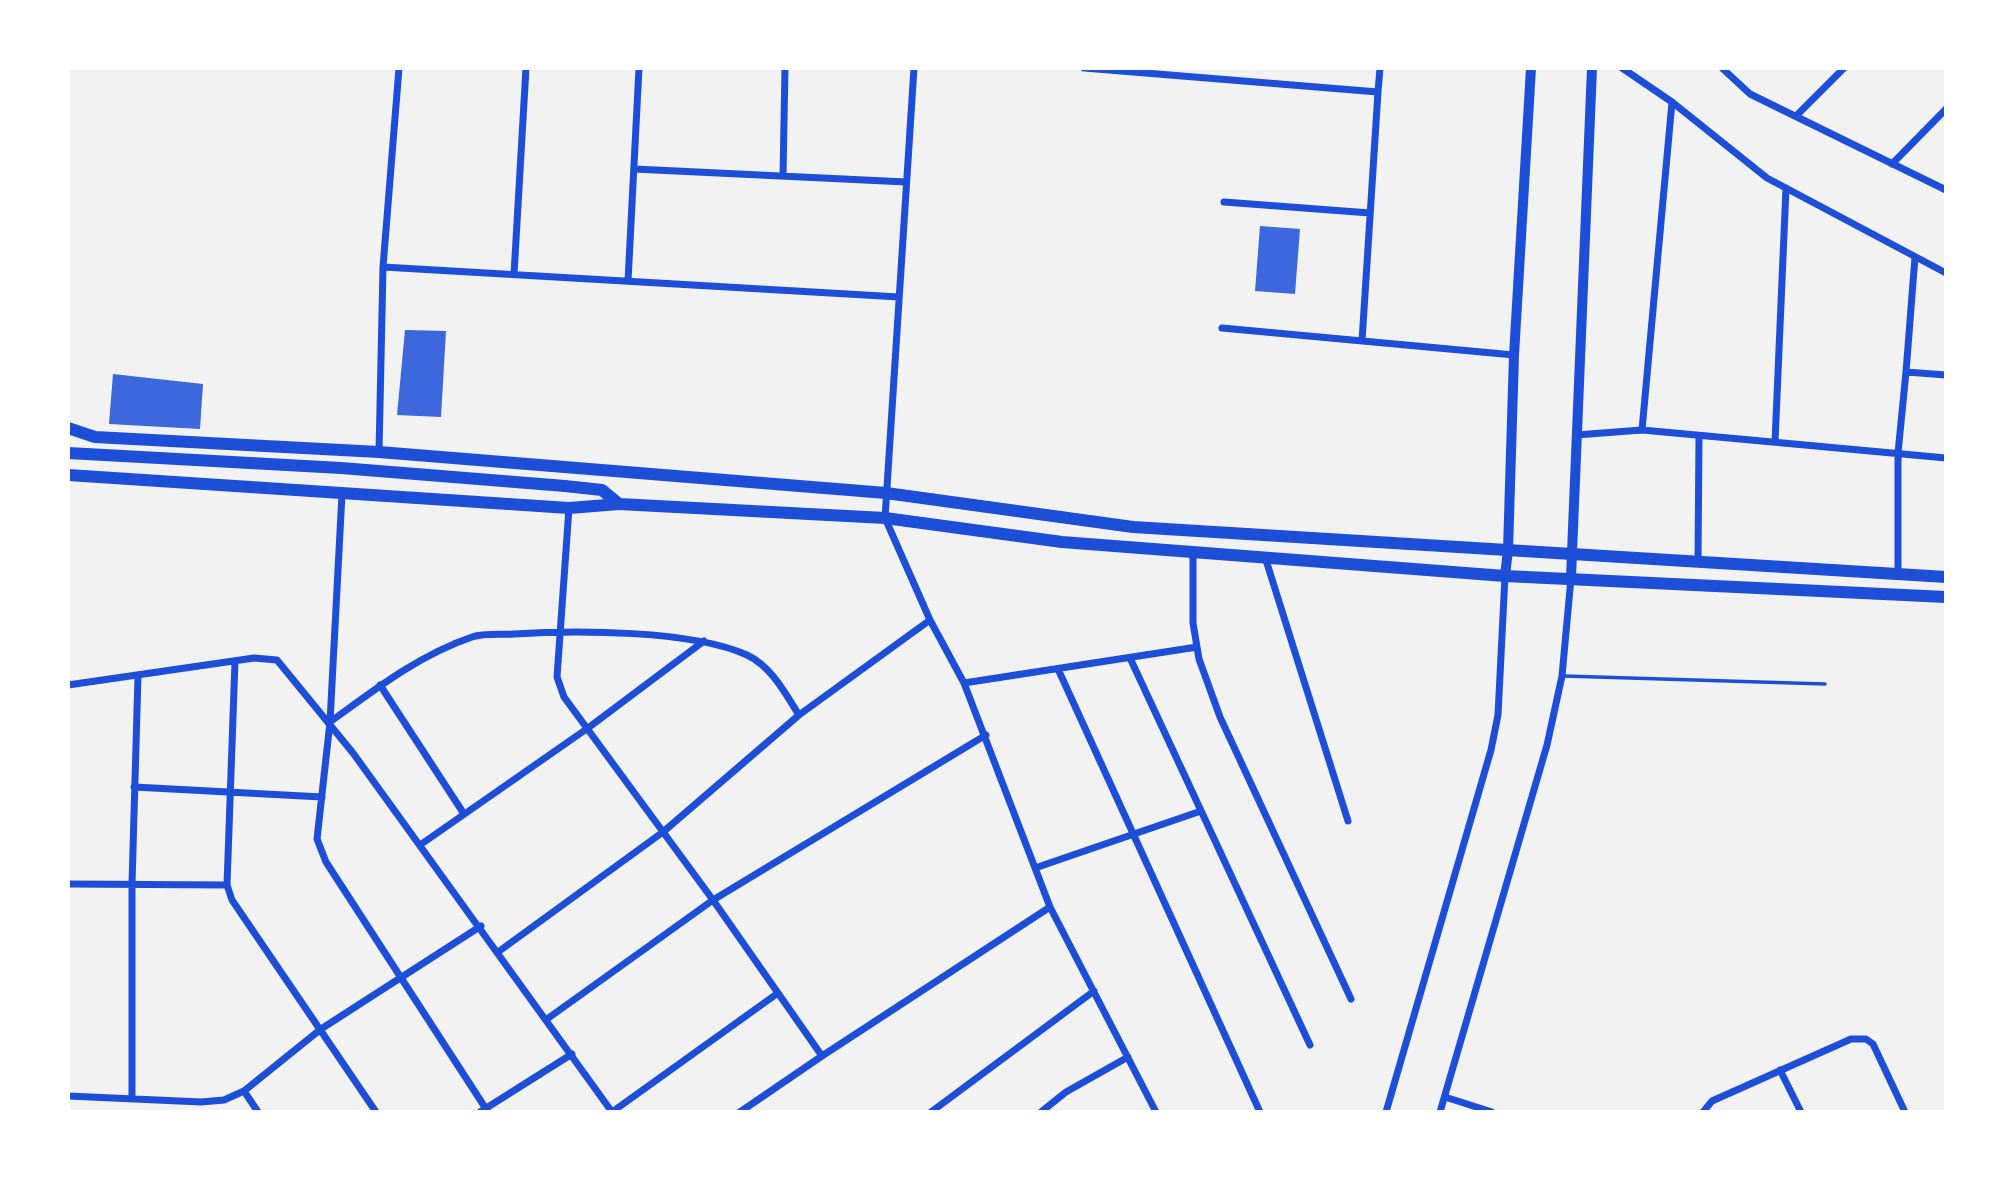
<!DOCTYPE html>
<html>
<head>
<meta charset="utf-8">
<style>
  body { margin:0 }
  #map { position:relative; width:2014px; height:1180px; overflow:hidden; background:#f2f2f2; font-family:Inter,sans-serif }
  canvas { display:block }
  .frame { position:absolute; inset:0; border:70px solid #fff; pointer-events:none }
</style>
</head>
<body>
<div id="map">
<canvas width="2014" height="1180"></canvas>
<div class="frame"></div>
</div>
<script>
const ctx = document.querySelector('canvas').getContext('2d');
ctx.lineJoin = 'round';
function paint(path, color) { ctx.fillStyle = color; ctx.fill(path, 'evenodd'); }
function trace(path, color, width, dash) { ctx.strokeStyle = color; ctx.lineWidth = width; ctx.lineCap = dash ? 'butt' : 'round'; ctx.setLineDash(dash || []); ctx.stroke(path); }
paint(new Path2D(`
  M1260,226L1300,229L1295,294L1255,291Z
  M405,330L446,331L441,417L397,415Z
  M113,374L203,384L200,429L109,424Z`), '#3d67dc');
trace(new Path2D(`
  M1564,676L1825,684`), '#1d4ed8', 3.5);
trace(new Path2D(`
  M1084,68L1378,92L1380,68
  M1622,68L1672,102L1767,178L1946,273
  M1722,68L1750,94L1946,190
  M1796,116L1844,68
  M1892,164L1946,109
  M634,169L906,182
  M783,176L785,68
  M1224,202L1370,213
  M383,267L399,68
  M514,274L526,68
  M628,281L639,68
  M1222,328L1514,355
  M1362,341L1378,92
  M1906,372L1915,257
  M1642,430L1672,102
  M1576,435L1642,430L1946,458
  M1775,442L1786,188
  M379,452L383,267L899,297
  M342,494L330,722L317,839L326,862L488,1112
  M569,508L557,677L564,697L713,900L822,1056L740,1112
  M1193,551V623L1199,659L1220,717L1351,999
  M1265,557L1348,821
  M1698,560L1699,436
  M1898,574V453L1906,372L1946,375
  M1130,658L1310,1045
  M235,661L227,885L232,900L376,1112
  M1058,669L1260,1112
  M964,683L1197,647
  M68,685L254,658L277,660L353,753L612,1112
  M380,685L464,814
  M330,722C374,690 419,655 472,637C484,633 501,635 514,634C575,630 692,630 747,655C772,667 785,693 799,715
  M134,787L322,797
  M420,845L588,728L704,641
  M1035,868L1201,811
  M68,884L227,885
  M1050,907L1156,1112
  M498,952L663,832L799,715L930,620
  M547,1019L713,900L986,735
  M822,1056L1050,907L964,683L930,620L885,518L914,68
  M1780,1070L1801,1112
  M244,1091L258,1112
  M68,1096L201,1102L224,1100L244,1091L321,1029L481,926
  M1445,1097L1492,1112
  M132,1099V884L138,676
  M480,1112L572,1054
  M612,1112L778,993
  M931,1112L1094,991
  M1041,1112L1066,1092L1128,1057
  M1386,1112L1491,750L1498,715L1505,576
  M1440,1112L1547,745L1562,676L1571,578
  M1703,1112L1712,1101L1851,1039H1866L1873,1044L1905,1112`), '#1d4ed8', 7);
trace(new Path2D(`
  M1505,576L1508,550L1514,355L1531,68
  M1571,577L1592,68`), '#1d4ed8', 10);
trace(new Path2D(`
  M68,428L95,437L379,452L886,493L1133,527L1946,577
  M68,453L341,468L565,486L602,490L619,504
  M68,475L569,508L619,504L885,518L1062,542L1505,576L1946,597`), '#1d4ed8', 12);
</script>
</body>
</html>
